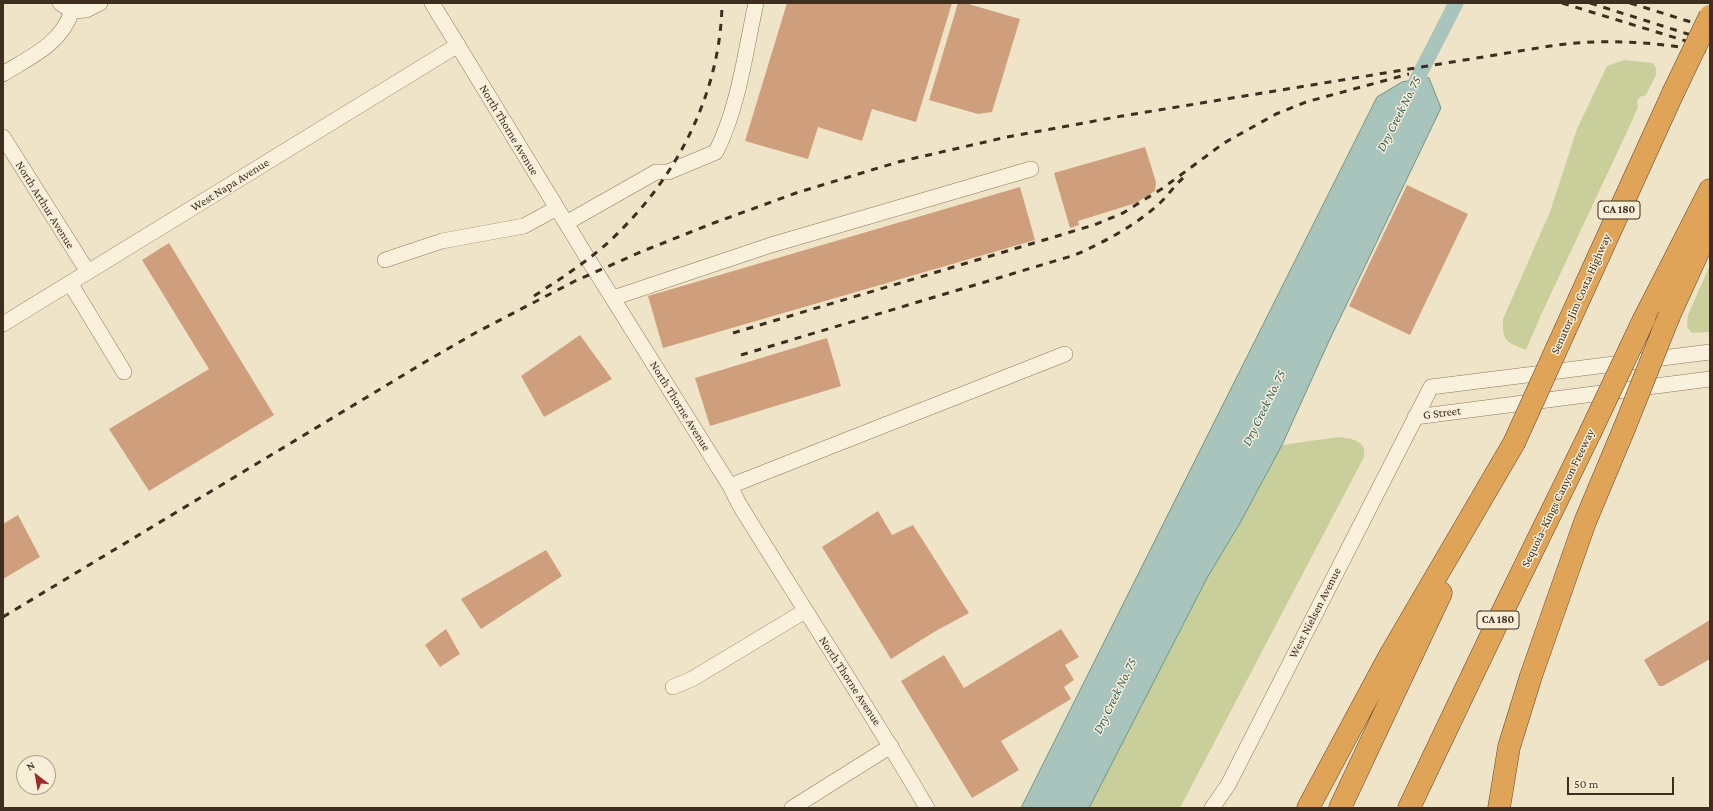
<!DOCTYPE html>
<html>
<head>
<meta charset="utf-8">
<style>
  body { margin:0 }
  #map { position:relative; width:1713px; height:811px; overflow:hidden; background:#f0e4c8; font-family:"Crimson Pro",serif }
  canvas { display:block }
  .frame { position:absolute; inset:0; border:4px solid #3d2e20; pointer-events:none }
  .north { position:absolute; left:16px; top:755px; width:40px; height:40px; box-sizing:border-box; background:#f7eed8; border:1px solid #ada18e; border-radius:50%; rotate:329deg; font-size:11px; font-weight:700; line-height:16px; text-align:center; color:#3d2e20 }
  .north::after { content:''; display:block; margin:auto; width:14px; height:18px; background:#9e2a2b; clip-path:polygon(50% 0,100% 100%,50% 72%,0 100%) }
  .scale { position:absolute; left:1567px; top:777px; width:107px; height:18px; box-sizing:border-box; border:2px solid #3d2e20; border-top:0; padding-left:5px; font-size:12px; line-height:14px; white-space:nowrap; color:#3d2e20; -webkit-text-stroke:3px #f7eed8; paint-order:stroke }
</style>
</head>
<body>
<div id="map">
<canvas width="1713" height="811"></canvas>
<div class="frame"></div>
<div class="north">N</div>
<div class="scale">50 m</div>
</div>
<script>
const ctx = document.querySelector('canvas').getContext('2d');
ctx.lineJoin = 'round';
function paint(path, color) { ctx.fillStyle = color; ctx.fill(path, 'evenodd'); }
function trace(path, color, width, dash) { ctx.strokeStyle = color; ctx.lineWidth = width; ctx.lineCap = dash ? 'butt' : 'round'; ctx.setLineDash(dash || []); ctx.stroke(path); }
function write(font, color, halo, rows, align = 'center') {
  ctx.font = font + ' "Crimson Pro",serif'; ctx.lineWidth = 3; ctx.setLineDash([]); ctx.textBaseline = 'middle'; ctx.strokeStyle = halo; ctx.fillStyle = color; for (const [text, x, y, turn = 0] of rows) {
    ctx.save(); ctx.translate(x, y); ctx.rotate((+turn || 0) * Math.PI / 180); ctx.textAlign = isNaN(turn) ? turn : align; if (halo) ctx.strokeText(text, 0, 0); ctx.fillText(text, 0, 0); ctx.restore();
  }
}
paint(new Path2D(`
  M1624,60L1653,63L1656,68V75L1646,95L1640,97L1637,101L1638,107L1626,134L1540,317L1526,350C1506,342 1502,341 1503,319L1550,212L1577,129L1607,66Z
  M1710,265V332L1692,333L1687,327L1688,315Z
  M1339,437C1352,439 1367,440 1364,457L1181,806L1180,808H1089L1207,578L1240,523L1282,445Z`), '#c9cf9b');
const water = new Path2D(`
  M1429,78L1441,108L1329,341L1282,445L1240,523L1207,578L1089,808H1021L1377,97L1402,82Z`);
paint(water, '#a9c4bc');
trace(water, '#6f938a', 1);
trace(new Path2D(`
  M1408,97L1456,3`), '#a9c4bc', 15);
paint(new Path2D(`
  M787,3H952L916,122L872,109L862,141L818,127L808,159L745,141Z
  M958,3H965L1020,19L992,112L978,114L929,100Z
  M1145,147L1156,182L1155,191L1136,203L1078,221L1079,225L1070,228L1054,173Z
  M1407,185L1468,214L1410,335L1349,306Z
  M1020,187L1035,240L663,348L648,296Z
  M169,243L274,415L149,491L109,429L209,369L142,260Z
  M580,335L612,379L544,417L521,376Z
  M827,338L841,386L710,426L695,378Z
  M878,511L892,535L913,525L969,613L934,632L891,659L822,547Z
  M18,515L40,557L3,579V524Z
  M546,550L562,576L481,629L461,599Z
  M1710,620V659L1663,686H1659L1644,660Z
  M446,629L460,654L440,667L425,645Z
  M1061,629L1079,657L1065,665L1074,680L1064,687L1071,699L1001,741L1019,770L972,798L901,681L944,655L964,688Z`), '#cf9f7d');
const minor = new Path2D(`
  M60,3L72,11
  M432,3L588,259L730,486L739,504C801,605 867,705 927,808
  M72,11L86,10L100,3
  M3,74C32,56 61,44 72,11
  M3,137L88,272
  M566,223L656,172H668L716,152C739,106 745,53 756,3
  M385,260L442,241L524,226L557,208
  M70,283L124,372
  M613,298L771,245L1031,169
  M3,324L458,45
  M1415,417L1710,379
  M730,486L1065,354
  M673,687L692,679L805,611
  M792,808L891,746
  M1212,808L1228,785L1431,387L1710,352`);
const highway = new Path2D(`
  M1669,316L1710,226
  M1644,319L1710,190
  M1566,328L1673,93
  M1308,808L1389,657L1514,443
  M1340,808L1441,593
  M1409,808L1500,617L1590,433
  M1499,808L1509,747L1531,676L1585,522L1624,429`);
trace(minor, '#8d765c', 16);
trace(highway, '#5b4430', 23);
trace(minor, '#faf1dc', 15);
trace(highway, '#e0a458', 22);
trace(new Path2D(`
  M1562,3L1699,45
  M1590,3L1710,41
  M1630,3L1710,28
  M534,296C565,276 596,256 621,230C681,170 721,88 722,3
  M733,333L1094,225L1123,213L1163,188L1224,143L1276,114L1306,102L1409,74
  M741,355L1075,255C1106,241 1137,225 1162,201C1169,194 1175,185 1183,178
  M3,617L425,362L477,332L575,281L643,251L711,224L796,193L898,162L1007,137L1122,116L1550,46C1604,38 1657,42 1710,52`), '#3d2e20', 3, [7, 7]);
const highwayBridge = new Path2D(`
  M1673,93L1710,16
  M1624,429L1669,316
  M1590,433L1644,319
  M1514,443L1566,328`);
trace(highwayBridge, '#5b4430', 23, []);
trace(highwayBridge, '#e0a458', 22);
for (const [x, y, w] of [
  [1619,210,42],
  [1498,620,42]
]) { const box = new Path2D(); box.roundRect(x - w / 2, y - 9, w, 18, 3); ctx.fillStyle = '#f7eed8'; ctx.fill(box); trace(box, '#3d2e20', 1); }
write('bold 11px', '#3d2e20', null, [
  ["CA 180",1619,210],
  ["CA 180",1498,620]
]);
write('12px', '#3d2e20', '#f7eed8', [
  ["North Thorne Avenue",509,130,59],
  ["West Napa Avenue",230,185,-32],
  ["North Arthur Avenue",45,205,58],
  ["Senator Jim Costa Highway",1581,294,-66],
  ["North Thorne Avenue",680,406,58],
  ["G Street",1442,413,-7],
  ["Sequoia–Kings Canyon Freeway",1558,498,-64],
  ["West Nielsen Avenue",1315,613,-63],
  ["North Thorne Avenue",850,681,57]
]);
write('italic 13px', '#2f5d5a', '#f7eed8', [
  ["Dry Creek No. 75",1399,114,-63],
  ["Dry Creek No. 75",1264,408,-64],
  ["Dry Creek No. 75",1115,696,-64]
]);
</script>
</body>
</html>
